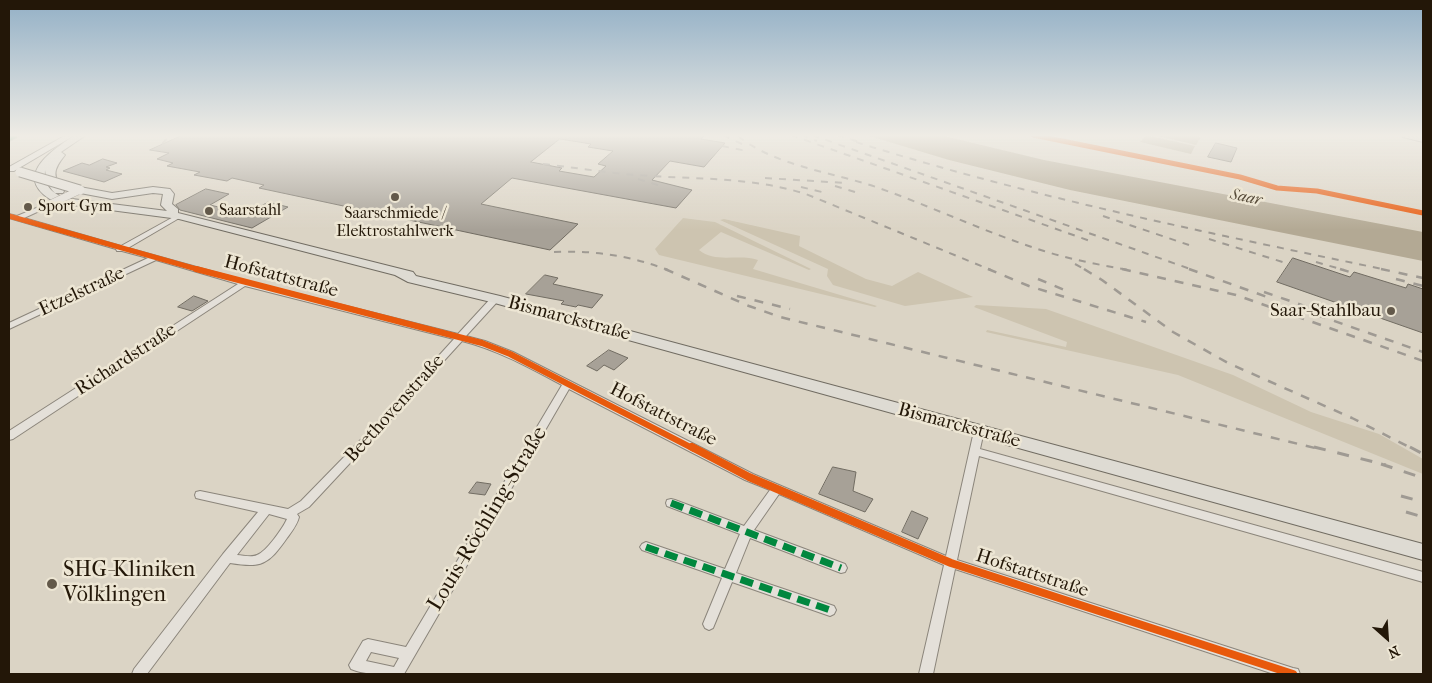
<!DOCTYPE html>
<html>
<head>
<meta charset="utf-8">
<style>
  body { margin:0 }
  #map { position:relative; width:1432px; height:683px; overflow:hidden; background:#dbd4c5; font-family:"IM FELL French Canon",serif }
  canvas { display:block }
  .frame { position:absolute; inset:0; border:10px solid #231708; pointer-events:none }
  .north { position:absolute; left:1362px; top:613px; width:50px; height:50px; -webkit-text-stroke:4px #ede6d4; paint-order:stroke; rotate:154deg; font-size:14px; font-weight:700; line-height:20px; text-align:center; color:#231708 }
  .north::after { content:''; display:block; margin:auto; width:18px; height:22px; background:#231708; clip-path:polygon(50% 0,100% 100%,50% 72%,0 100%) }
</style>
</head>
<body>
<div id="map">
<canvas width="1432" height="683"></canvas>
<div class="frame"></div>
<div class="north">N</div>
</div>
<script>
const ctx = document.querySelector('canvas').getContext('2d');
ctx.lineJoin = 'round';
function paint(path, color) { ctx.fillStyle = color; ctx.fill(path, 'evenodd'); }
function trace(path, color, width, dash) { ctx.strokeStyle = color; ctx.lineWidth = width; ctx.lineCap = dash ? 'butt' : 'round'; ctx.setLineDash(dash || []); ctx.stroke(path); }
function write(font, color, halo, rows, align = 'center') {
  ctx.font = font + ' "IM FELL French Canon",serif'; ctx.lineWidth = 5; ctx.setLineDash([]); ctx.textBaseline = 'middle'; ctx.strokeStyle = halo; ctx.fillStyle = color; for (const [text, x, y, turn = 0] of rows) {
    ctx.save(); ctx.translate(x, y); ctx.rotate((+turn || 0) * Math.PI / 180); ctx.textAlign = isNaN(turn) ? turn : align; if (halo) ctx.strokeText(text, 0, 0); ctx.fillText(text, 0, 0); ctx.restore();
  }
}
paint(new Path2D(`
  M683,218L715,222L811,269L809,270L721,232L699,250C716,264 739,253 758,260L753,269L877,306L875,307L659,255L655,249Z
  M724,219L800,236L799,246L866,279L892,286L918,272L973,297L905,306L833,285L827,276L828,269L720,220Z
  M976,305L1046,309L1233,375L1311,412L1379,434L1423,459V474L1178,375L986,332L987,330L1066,347L1067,342L974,307Z`), '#cdc4b0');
paint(new Path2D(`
  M866,135H940L1044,160L1423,232V261L1070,190L949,160Z
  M1146,135L1195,146L1191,154L1140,142Z
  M1154,135H1190L1201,137L1196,145Z`), '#b3a994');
const building = new Path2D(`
  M183,135H705L701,139L725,143L704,167L670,161L652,180L692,190L676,208L512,178L481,204L578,224L550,250L259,188L264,185L232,178L227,181L194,175L200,172L167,166L173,163L157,159L169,153L150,150ZM560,139L591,144L588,147L613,151L598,164L606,166L594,177L559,171L562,168L531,162Z
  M1216,143L1237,148L1231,162L1208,157Z
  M103,159L117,163L106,167L110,168L106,170L122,174L104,182L63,171L82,163L89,165Z
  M206,189L229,194L210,205L248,214L268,202L288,207L252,228L180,210L176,205Z
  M1293,258L1350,277L1354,272L1406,288L1408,284L1423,289V333L1277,282Z
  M545,275L558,278L553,284L603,295L592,308L578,305L576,307L561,304L564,301L526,294Z
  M194,296L208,301L192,311L178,307Z
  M609,350L628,358L614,370L604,365L597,371L587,366Z
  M833,467L856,472L853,491L873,499L865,512L819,494Z
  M477,482L491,484L485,495L469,493Z
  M912,511L928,518L918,539L902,532Z`);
paint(building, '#a7a197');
trace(building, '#716c62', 1);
const minor = new Path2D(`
  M13,135H20L9,141V137Z
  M46,204L48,205V207L24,218L121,246L177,215H181V217L128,248L247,281L458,334L492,297H498L499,299L498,301L466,336L485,341L513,352L753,474L946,556L974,431L975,428H983L984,431L980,449L1423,572V582L979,456L957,560L1293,668L1298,669L1300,674H1274L955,569L933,674H919L944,565L779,494L754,530L845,564L847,568L845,572L841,573L750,538L736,573L834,606L836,610L834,614L830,616L732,582L713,628L709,630L705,628L703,624L722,578L642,550L640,547L642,544L646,542L725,569L740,534L667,506L666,503L667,500L671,499L675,500L744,526L770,490L745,480L569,389L404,674C386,674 368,676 351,669L349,665L363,641L368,639L406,647L562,385C530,368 498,350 462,341L391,419L309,507L297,514L299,517C297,525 292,531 287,538C268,565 262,568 230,563L147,674H132L134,669L223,554L258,512L200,499L196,498L195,495L196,492L200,491L288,509L301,501L385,415L454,339L245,286L13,439L9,440V431L238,284L156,260L9,329V323L148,258L122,251H117L116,249L9,218V214L17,216ZM269,514L287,519C283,528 266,552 257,555C251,558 243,555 237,555ZM371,652L399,658L394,667L366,661Z`);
const secondary = new Path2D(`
  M66,135H75L14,171H9V167Z`);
const primary = new Path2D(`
  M75,135H86L61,152L65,155C53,170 52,176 64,191L63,193H55C47,186 46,176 45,170C44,186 51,192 64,198L167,211L161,205L163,194L153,193L112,199L80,193L75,190L80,187L112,193L153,187L170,189L174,194L172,204L178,209V213L413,272L416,276L500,296L1423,544V560L491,302L408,282L395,275L179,219L57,203C10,179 48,153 75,135Z`);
const motorway = new Path2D(`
  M1402,135L1423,136V142L1403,137Z`);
trace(minor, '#8b857b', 2);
trace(secondary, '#716c62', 2);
trace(primary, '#716c62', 2);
trace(motorway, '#716c62', 2);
paint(minor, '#e4e0d9');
paint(secondary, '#e4e0d9');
paint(primary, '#dedbd3');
paint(motorway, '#dedbd3');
trace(new Path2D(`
  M723,135L742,144
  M791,135L1093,242
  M801,135L817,141
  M812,135L1193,270
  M837,135L863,143
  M738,136C775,166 832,172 876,187C933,207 987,233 1044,251C1072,260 1101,265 1129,270
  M856,142C1030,197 1209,233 1387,270
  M162,144L170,135
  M722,146L747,151
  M543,164C579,168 614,174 650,176C703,179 755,178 806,194L991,270
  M765,178L845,183
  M638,179L658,185
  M835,186L855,192
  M801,187L822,192
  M1103,216L1189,245
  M1209,239L1289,264
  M554,252C594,250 631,256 668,270
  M1316,262L1344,270
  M1075,264L1086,270`), '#9f9a93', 2, [7, 7]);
trace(new Path2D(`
  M665,269L749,306L780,317L1319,449
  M988,269L1029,286L1146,322
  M1084,269L1102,280L1173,332L1228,363L1352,418L1413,449
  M1122,269L1236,295L1423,361
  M1189,269L1270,298
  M1340,269L1353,273
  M1381,269L1423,278
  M1038,279L1067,291
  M1396,279L1423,286
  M1264,292L1325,313
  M737,296L790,309
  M1317,315L1423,352`), '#9f9a93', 2.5, [9, 9]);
trace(new Path2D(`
  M1314,447L1386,465
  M1410,447L1423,454
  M1381,464L1423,478
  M1401,496L1423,502
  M1406,512L1423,517`), '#9f9a93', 3, [12, 12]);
const minorBridge = new Path2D(`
  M46,206L80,190`);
const secondaryBridge = new Path2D(`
  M20,172L80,190`);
trace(minorBridge, '#8b857b', 8, []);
trace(secondaryBridge, '#716c62', 11, []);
trace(minorBridge, '#e4e0d9', 7);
trace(secondaryBridge, '#e4e0d9', 9);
trace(new Path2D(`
  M9,139L17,135`), '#00873e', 4, [8, 4]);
trace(new Path2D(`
  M671,503L841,568
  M646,547L830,610`), '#00873e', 7, [13, 7]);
trace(new Path2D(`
  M1033,135L1240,177L1277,188L1317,191L1423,213
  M9,216L200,270`), '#e8590c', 5);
trace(new Path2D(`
  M196,269L482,343L510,354L694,449`), '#e8590c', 6);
trace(new Path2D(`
  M692,447L749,477L951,563L1293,674`), '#e8590c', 8);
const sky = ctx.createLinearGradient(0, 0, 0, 230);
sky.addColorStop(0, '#93b0c6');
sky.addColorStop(0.59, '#efece5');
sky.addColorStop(1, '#efece500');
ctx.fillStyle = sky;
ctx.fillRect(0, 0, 1432, 230);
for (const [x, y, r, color] of [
  [395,197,5,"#63594a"],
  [28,207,5,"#63594a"],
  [209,211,5,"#63594a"],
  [1391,311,5,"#63594a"],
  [52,584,6,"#63594a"]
]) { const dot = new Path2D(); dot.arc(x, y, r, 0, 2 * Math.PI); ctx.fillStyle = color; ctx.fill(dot); trace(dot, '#ede6d4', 2); }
write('italic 16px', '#564a38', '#ede6d4', [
  ["Saar",1246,198,11]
]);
write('16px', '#231708', '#ede6d4', [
  ["Sport Gym",38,207],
  ["Saarstahl",219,211],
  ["Saarschmiede /",395,214,"center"],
  ["Elektrostahlwerk",395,232,"center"]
], 'left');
write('19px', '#231708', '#ede6d4', [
  ["Hofstattstraße",281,277,15],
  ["Etzelstraße",82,292,-25],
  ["Bismarckstraße",569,319,15],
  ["Richardstraße",126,360,-33],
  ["Beethovenstraße",395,409,-48],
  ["Hofstattstraße",663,415,27],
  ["Bismarckstraße",959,426,15],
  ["Hofstattstraße",1032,574,18]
]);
write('19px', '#231708', '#ede6d4', [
  ["Saar-Stahlbau",1381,311]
], 'right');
write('22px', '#231708', '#ede6d4', [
  ["Louis-Röchling-Straße",488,519,-59]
]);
write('22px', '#231708', '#ede6d4', [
  ["SHG-Kliniken",63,571],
  ["Völklingen",63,596]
], 'left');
</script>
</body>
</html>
